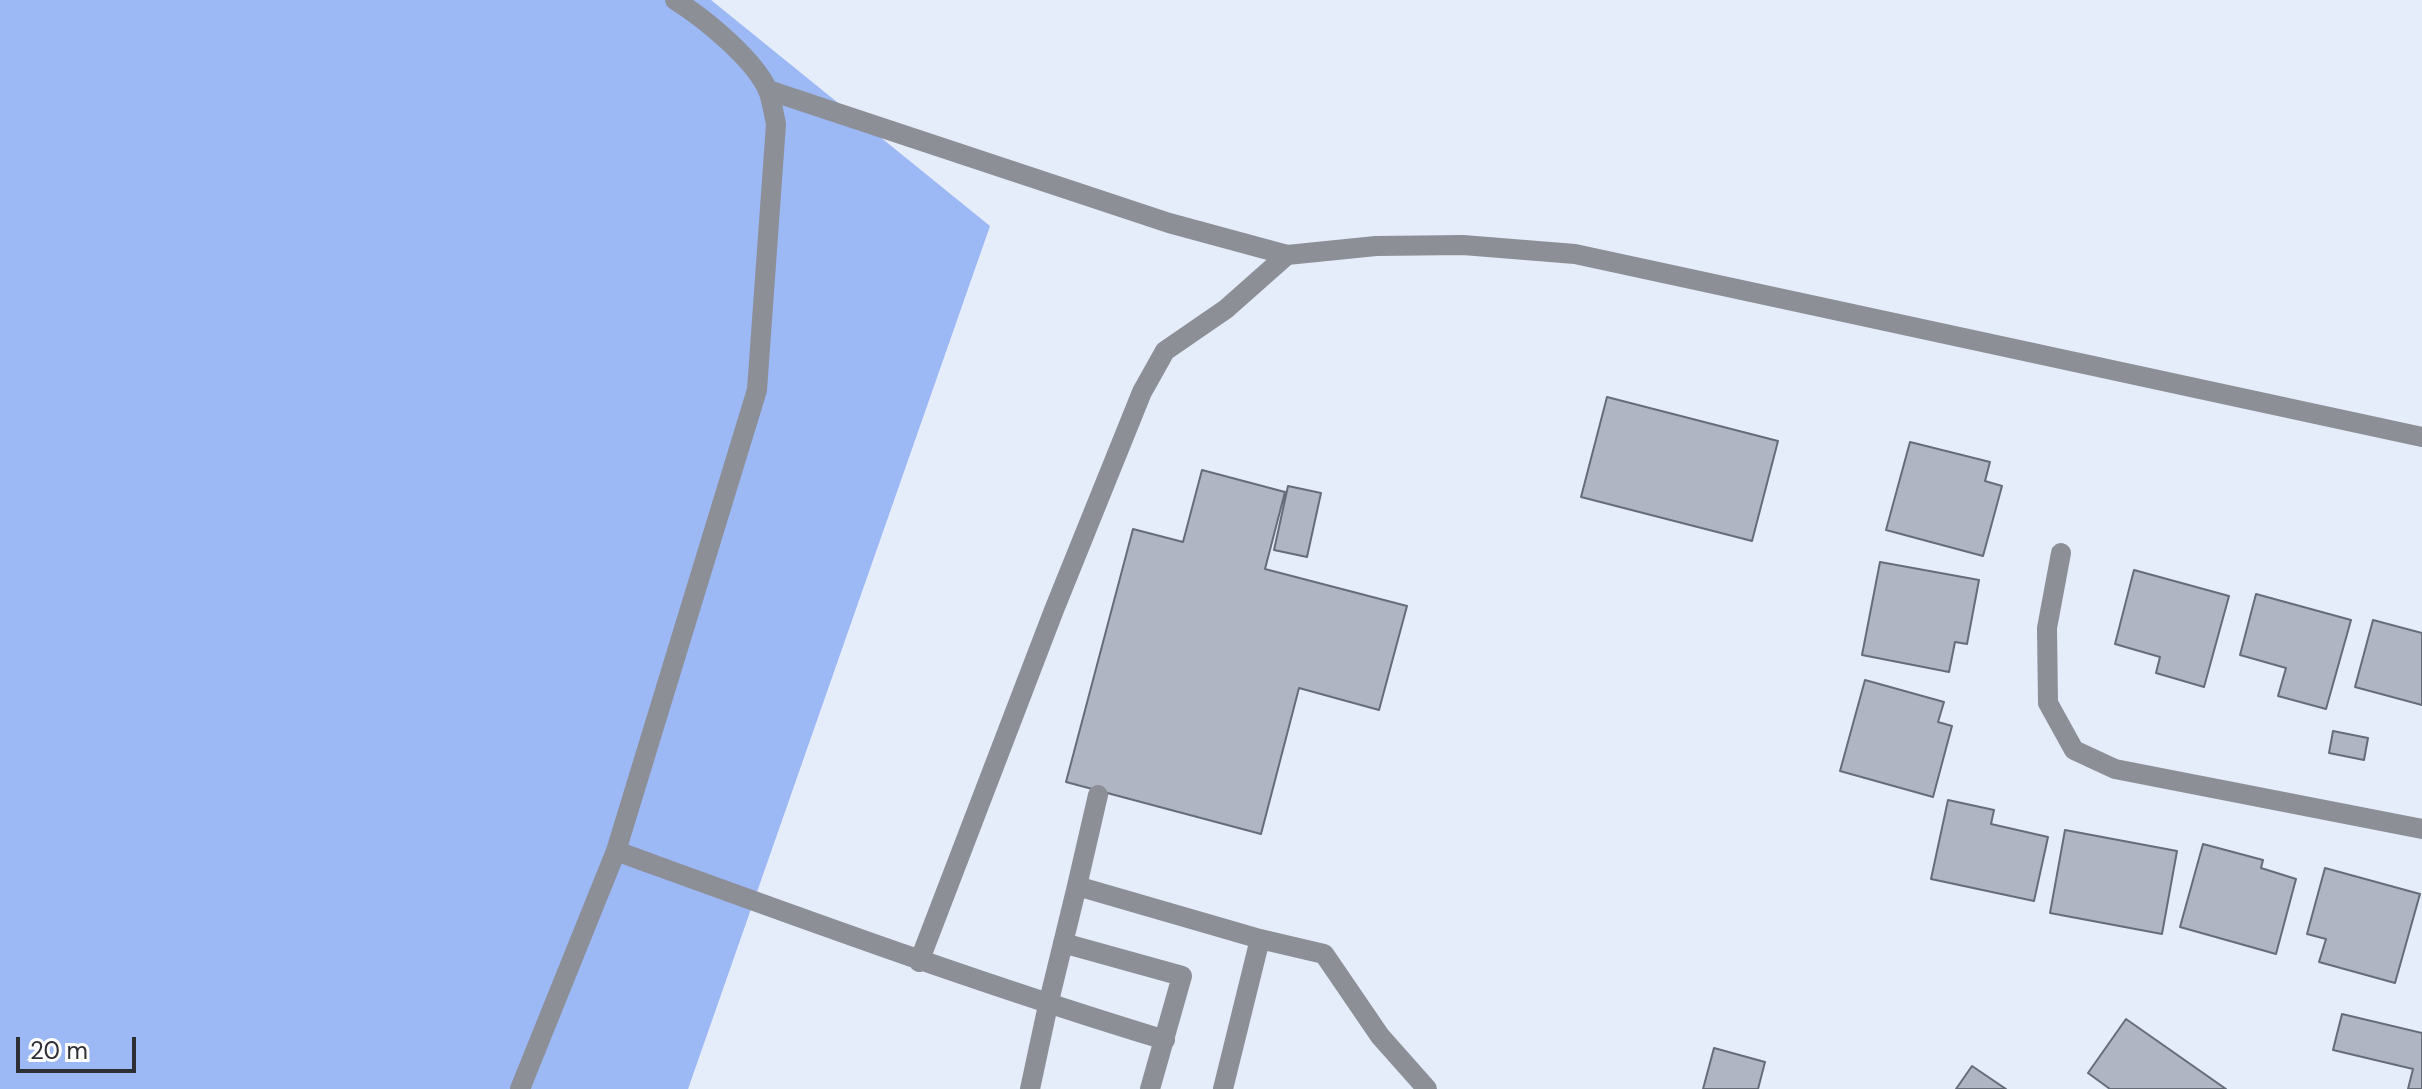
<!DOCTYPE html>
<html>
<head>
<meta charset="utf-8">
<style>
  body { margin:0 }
  #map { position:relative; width:2422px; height:1089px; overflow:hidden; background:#e5ecfa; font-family:"DM Sans",sans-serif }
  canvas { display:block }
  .scale { position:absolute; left:16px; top:1037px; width:120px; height:36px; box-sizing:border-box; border:4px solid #2d2f35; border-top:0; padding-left:10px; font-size:24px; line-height:28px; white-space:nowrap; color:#2d2f35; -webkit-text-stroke:6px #fff; paint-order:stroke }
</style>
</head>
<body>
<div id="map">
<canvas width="2422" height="1089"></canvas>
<div class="scale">20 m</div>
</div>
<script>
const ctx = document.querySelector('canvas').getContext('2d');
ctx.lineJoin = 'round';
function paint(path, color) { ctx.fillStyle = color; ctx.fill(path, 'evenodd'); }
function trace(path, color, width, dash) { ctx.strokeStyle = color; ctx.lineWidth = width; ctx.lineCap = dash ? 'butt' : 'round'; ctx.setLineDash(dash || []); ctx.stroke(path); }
paint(new Path2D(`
  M0,0H711L990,226L688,1089H0Z`), '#9cb8f5');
const building = new Path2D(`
  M1607,397L1778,441L1752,541L1581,497Z
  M1910,442L1990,462L1985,481L2002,486L1983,556L1886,530Z
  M1202,470L1285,492L1265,569L1407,606L1379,710L1299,688L1261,834L1066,782L1133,529L1183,542Z
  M1288,486L1321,493L1307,557L1274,550Z
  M1880,562L1979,580L1967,644L1955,642L1949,672L1862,655Z
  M2134,570L2229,596L2204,687L2156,673L2160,657L2115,644Z
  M2256,594L2351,620L2326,709L2278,696L2286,668L2240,655Z
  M2373,620L2422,633V705L2355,687Z
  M1865,680L1944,702L1938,722L1952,726L1933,797L1840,771Z
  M2333,731L2368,738L2364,760L2329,753Z
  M1948,800L1994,810L1991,824L2048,837L2034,901L1931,879Z
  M2065,830L2177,851L2162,934L2050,913Z
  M2203,844L2263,860L2261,868L2296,879L2276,954L2180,927Z
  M2325,868L2420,894L2395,983L2319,962L2326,939L2307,934Z
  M2342,1014L2422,1033V1089H2408L2413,1069L2333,1050Z
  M2126,1019L2226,1089H2110L2088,1073Z
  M1714,1048L1765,1062L1758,1089H1703Z
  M1972,1066L2006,1089H1956Z`);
paint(building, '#afb5c3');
trace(building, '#666c78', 2);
trace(new Path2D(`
  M768,90L1169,223L1287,255L1376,246L1463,245L1575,254L2422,437
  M2061,553L2047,628L2048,703L2074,750L2115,769L2422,829
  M616,851C798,917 980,984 1165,1040
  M1077,886L1098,795
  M1063,943L1182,976L1150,1089
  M919,962L1054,610L1142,392L1165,351L1226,309L1287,255
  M520,1089L616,851L757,390L776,124C774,114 772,103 769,93C757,61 704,18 675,0
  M1030,1089L1048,1005L1077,886L1260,939L1324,954L1380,1036L1427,1089
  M1223,1089L1260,939`), '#8c8f95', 20);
</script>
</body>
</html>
